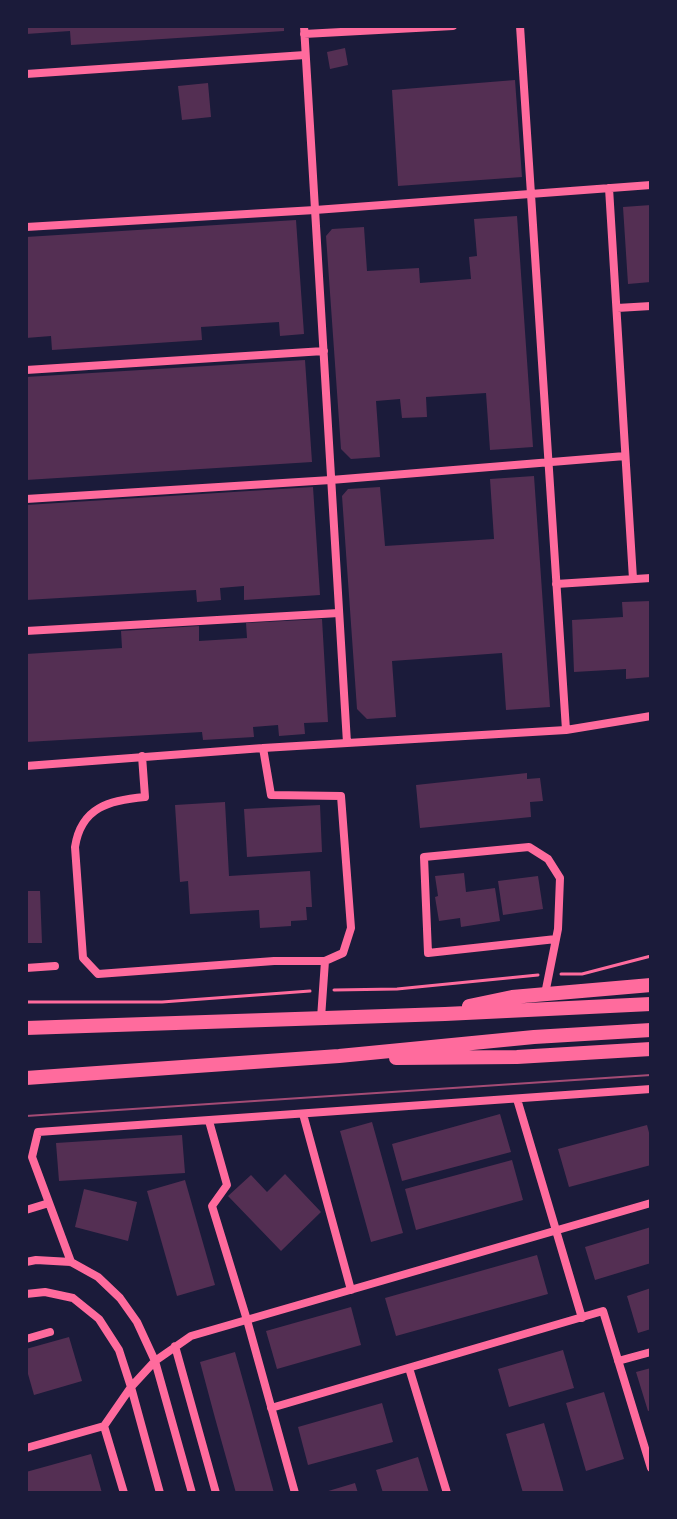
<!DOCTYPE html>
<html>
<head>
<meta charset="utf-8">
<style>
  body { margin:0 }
  #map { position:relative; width:677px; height:1519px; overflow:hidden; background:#1b1b3a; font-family:"PT Sans",sans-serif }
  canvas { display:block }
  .frame { position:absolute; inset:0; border:28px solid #1b1b3a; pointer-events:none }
</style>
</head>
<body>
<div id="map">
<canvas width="677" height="1519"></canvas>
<div class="frame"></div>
</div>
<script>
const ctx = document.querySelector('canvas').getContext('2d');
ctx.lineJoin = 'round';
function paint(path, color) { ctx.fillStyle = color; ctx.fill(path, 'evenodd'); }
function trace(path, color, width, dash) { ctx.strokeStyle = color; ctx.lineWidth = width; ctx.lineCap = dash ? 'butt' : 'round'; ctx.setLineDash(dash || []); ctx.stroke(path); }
paint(new Path2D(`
  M26,26H284V31L71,45L70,31L26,34Z
  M345,48L348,65L330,69L327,52Z
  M515,80L522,177L398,186L392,90Z
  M208,83L211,117L182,120L178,86Z
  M651,205V282L628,284L623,207Z
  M517,216L533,447L490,450L486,393L426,397L427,417L402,418L400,399L376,401L380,457L351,459L341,449L326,236L332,229L364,227L367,271L419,268L420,283L471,279L469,257L477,256L474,219Z
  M296,220L304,334L280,336L279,322L201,327L202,340L52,350L51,336L26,338V237Z
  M305,360L312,462L26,480V377Z
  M534,476L550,707L506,710L502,653L392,661L396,717L367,719L357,709L342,496L348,489L380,487L385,546L494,539L490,479Z
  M313,487L320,595L244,600V586L220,588L221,600L197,602L196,590L26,600V505Z
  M651,601V677L626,679V669L574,672L572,620L623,617L622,602Z
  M322,619L328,722L304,723L305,734L279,736L278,725L253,727L254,737L203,740L202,732L26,742V654L122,648L121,631L199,626V641L247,638L246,623Z
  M527,773V779L540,778L543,801L530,802L531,817L420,828L416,785Z
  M225,802L229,876L310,871L312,907H306L307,920L291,921V926L260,928L259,910L190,914L188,881L180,882L175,805Z
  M320,805L322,852L247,857L244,809Z
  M464,873L466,892L495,888L500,921L461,927L460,918L439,921L435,897L438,896L435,876Z
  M538,876L543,909L503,915L498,881Z
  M26,891H40L42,943H26Z
  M500,1114L511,1152L402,1181L392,1144Z
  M372,1122L403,1233L371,1242L340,1131Z
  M647,1125L651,1140V1165L569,1187L558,1149Z
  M182,1135L185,1173L59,1181L56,1143Z
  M512,1160L523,1200L416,1230L405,1189Z
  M285,1174L321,1212L281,1251L228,1196L251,1175L267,1192Z
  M185,1180L215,1285L177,1296L147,1191Z
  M84,1189L137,1202L128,1241L75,1227Z
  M651,1227V1263L595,1280L585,1247Z
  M537,1255L548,1294L396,1336L385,1298Z
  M651,1288V1329L638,1333L627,1296Z
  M351,1307L361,1345L277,1369L266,1331Z
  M69,1337L82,1381L34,1395L26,1367V1349Z
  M563,1350L574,1388L509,1407L498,1369Z
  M235,1352L251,1409L274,1493H236L215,1418L200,1362Z
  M651,1368V1410L648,1411L636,1372Z
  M604,1392L624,1459L586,1471L566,1403Z
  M382,1403L393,1442L308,1465L298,1427Z
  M544,1423L561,1482L564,1493H523L506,1434Z
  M91,1454L102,1493H26V1472Z
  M418,1457L429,1493H383L376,1470Z
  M355,1483L358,1493H325V1492Z`), '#542f53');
trace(new Path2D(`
  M561,974H582L651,956
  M334,990L397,989L538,975
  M26,1002H162L310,991`), '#ff6b9d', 3);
trace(new Path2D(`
  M304,26L347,743
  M520,26L566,730
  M304,34L453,26
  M26,74L305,55
  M609,188L633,579
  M26,227L315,210L651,185
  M617,308L651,306
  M26,370L324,351
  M26,499L331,480L625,456
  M556,584L651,578
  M26,631L339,613
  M263,748L271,795L341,796L351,928L343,953L325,961L321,1018
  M142,756L145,797C110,800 81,807 75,847L83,958L98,974L274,961H325
  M26,766L263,748L566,730L651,716
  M26,968L55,966
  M545,994L558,929L560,878L548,859L529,847L424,857L428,953L556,939
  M517,1099L582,1318
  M303,1114L351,1290
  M209,1121L227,1185L212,1206L247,1320L295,1493
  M26,1210L49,1203
  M26,1262L36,1260L71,1262L98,1277L120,1298L137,1322L155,1361L192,1493
  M71,1262L32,1157L38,1132L651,1089
  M26,1294L45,1292L73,1298L99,1319L119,1350L131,1387L160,1493
  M26,1339L50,1332
  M175,1346L216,1493
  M618,1361L651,1352
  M409,1368L447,1493
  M271,1408L603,1311L651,1468
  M104,1426L124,1493
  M26,1448L104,1426L131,1387L155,1361L191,1336L651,1203`), '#ff6b9d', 8);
trace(new Path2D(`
  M469,1006L512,997L651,985
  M26,1028L445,1014L651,1004
  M396,1058L517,1057L651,1049
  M26,1078L339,1056L534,1037L651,1030`), '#ff6b9d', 14);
trace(new Path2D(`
  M26,1116L651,1075`), '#a44b75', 2);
</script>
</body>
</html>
